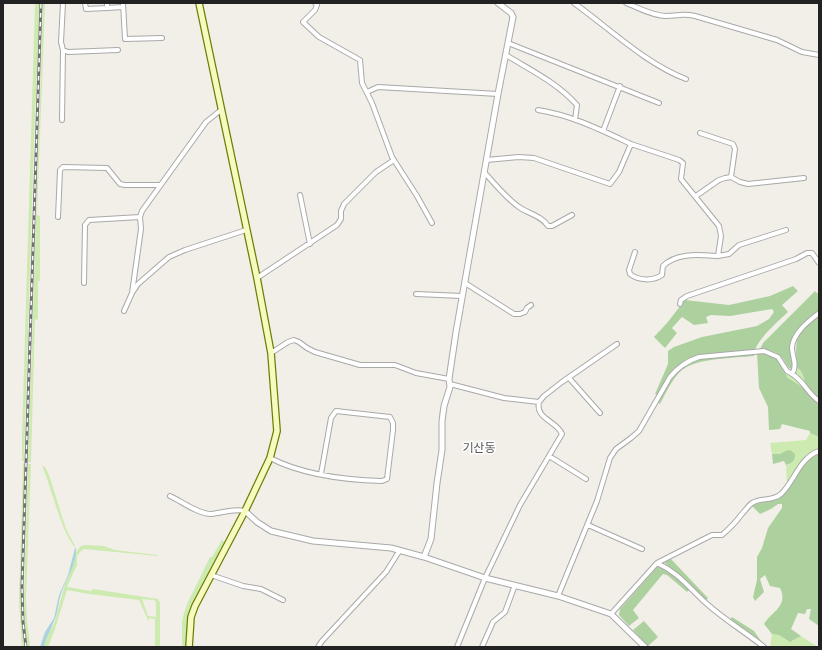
<!DOCTYPE html>
<html>
<head>
<meta charset="utf-8">
<style>
  body { margin:0 }
  #map { position:relative; width:822px; height:650px; overflow:hidden; background:#f2efe9; font-family:Overpass,sans-serif }
  canvas { display:block }
  .frame { position:absolute; inset:0; border:4px solid #222; pointer-events:none }
</style>
</head>
<body>
<div id="map">
<canvas width="822" height="650"></canvas>
<div class="frame"></div>
</div>
<script>
const ctx = document.querySelector('canvas').getContext('2d');
ctx.lineJoin = 'round';
function paint(path, color) { ctx.fillStyle = color; ctx.fill(path, 'evenodd'); }
function trace(path, color, width, dash) { ctx.strokeStyle = color; ctx.lineWidth = width; ctx.lineCap = dash ? 'butt' : 'round'; ctx.setLineDash(dash || []); ctx.stroke(path); }
function write(font, color, halo, rows, align = 'center') {
  ctx.font = font + ' Overpass,"Noto Sans KR",sans-serif'; ctx.lineWidth = 3; ctx.setLineDash([]); ctx.textBaseline = 'middle'; ctx.strokeStyle = halo; ctx.fillStyle = color; for (const [text, x, y, turn = 0] of rows) {
    ctx.save(); ctx.translate(x, y); ctx.rotate((+turn || 0) * Math.PI / 180); ctx.textAlign = isNaN(turn) ? turn : align; if (halo) ctx.strokeText(text, 0, 0); ctx.fillText(text, 0, 0); ctx.restore();
  }
}
paint(new Path2D(`
  M35,3H40L34,140L24,461H22V435Z
  M43,3H45L37,215L40,216V281H38V319L35,320L31,462H28Z
  M797,368C804,372 806,383 809,391L808,393C800,387 789,382 785,372L791,376L795,373Z
  M810,433L819,437V449L809,455L787,486L786,465L790,464L785,451L780,454H772L770,443L806,440Z
  M23,463L25,464L21,606L24,647H22L19,602Z
  M28,464H31L26,598L27,619L30,647H28L25,631L24,598Z
  M42,466L45,467L49,475L66,529L76,548C62,536 51,485 42,466Z
  M222,540L225,542L189,615L186,647H182V621L184,613L188,602L210,557H212Z
  M86,545L104,546L115,550L157,555L158,556L84,549L81,551L77,556V565L67,587L91,591L93,589L158,599L160,603V647H155V619L149,618V621L148,620L139,600L89,594L67,590L55,629L48,647H44L47,636L54,624L65,584L69,576L76,552L81,546ZM142,599L154,600L156,602V617L148,616Z
  M772,634L779,635L790,642L801,636L818,647H770Z`), '#cdebb0');
paint(new Path2D(`
  M793,286L798,291L782,305L788,312C775,324 762,335 754,351C733,353 695,351 679,365C669,373 663,384 657,395L655,394L668,364V351L674,347L702,337L757,326L769,319L774,312L772,309L730,316L711,315L706,317L708,323L694,325L682,317L672,328L677,333L665,348L654,337L667,323L685,300L729,305L770,296Z
  M815,291L819,295V311C792,333 793,334 794,368L791,369C787,367 786,363 783,359C777,351 770,350 760,349L763,343Z
  M819,315V400C816,397 812,394 809,391C804,384 805,372 797,368C795,338 795,334 819,315Z
  M757,353H765L776,357L788,378L799,385L819,403V437L810,433V431L782,424L780,429L769,430L768,407L759,388Z
  M754,354V356C735,358 697,358 682,370C672,379 666,393 660,404L656,402C663,391 669,377 679,369C697,354 731,355 754,354Z
  M790,450L795,454C795,461 792,463 786,465L784,461L773,464L772,454H780L785,451Z
  M819,452V626L809,619L811,609H807L805,614L798,613L791,629L801,636L790,642L779,635L772,634L764,624C771,612 789,606 780,588L770,586L765,575L760,579L764,592L755,601L753,597L757,580V557L762,548L768,528L782,508V504H778L771,509L760,514L752,506L756,504L778,498L796,477L806,461Z
  M670,558L708,598L706,601L664,562Z
  M657,567C669,567 680,582 689,590L687,592L667,575L663,574L633,610L639,618L629,626L619,615L620,609Z
  M732,617L754,631L764,645L730,620Z
  M644,621L658,637L648,646L633,630Z`), '#add19e');
paint(new Path2D(`
  M75,548H76C77,565 66,578 61,594C58,603 58,613 54,621C51,630 46,637 44,647H40L45,632L54,618L59,595L68,575Z`), '#aad3df');
const minor = new Path2D(`
  M63,3L61,42L63,50L68,52L118,50
  M85,3L86,9L107,8
  M107,3V8L123,7
  M123,3L125,39L162,38
  M315,3L317,5L315,10L303,22L319,37L360,60L362,83L372,103L392,157L417,196L432,223
  M574,3C609,28 646,64 686,79
  M626,3C639,8 653,16 666,16C678,16 682,13 695,16L777,40L802,52L819,55
  M508,43L659,103
  M506,55C532,71 556,82 577,105L575,120
  M367,92L378,87L498,94
  M62,120L63,50
  M603,131L620,86
  M700,133L733,144L735,149L731,177
  M631,144L679,160L683,163L681,179L719,226L721,236L718,256C700,255 677,252 663,266L662,275C653,281 639,281 630,274L629,270L635,252
  M486,160L519,157L534,158L610,184L619,172L631,144C601,130 571,115 538,110
  M484,172C495,184 506,198 519,207C529,214 542,216 548,226H552L572,215
  M300,195L310,244
  M696,196L719,180L725,178L731,177L740,182L748,184L804,178
  M58,217L60,170L63,167L107,168L120,184L125,185H160
  M718,256L729,254L739,245L786,230
  M257,278L337,225L341,219V211L344,204L376,172L394,160
  M84,283L85,225L89,220L140,217
  M465,283L514,314H520L525,312L527,308L531,305
  M132,293L141,229L140,217L142,211L206,122L221,110
  M416,294L462,296
  M680,304L681,300L687,296L796,259L807,253H812L819,263
  M124,311L132,293L138,284L169,257L185,250L246,230
  M271,353L288,342L294,340L299,342L307,348L315,352L360,365H395L416,373L449,379
  M792,374C804,381 808,394 819,401
  M569,378L600,413
  M450,384L504,398L539,402L544,396L562,382L617,344
  M549,456L586,479
  M270,458C303,475 346,480 382,481L387,479L393,430V423L390,417L336,411L331,418L321,474
  M170,496C181,501 198,514 211,514C223,513 233,508 245,511
  M588,525L642,549
  M657,563C679,573 689,588 707,604C725,620 745,632 764,647
  M211,575L243,586L261,589L283,600
  M558,596L597,501L610,458L616,449L631,438L639,431L670,377C678,367 687,361 699,357L764,351L778,357L787,371L792,374C798,365 792,357 792,347C794,332 809,321 819,313
  M611,614L657,563L712,535H722C729,529 736,522 741,515C745,511 748,506 752,503C761,497 772,502 781,494C795,481 799,458 819,451
  M318,647L322,641L386,572L400,550
  M457,647L485,578L520,505L562,434C557,421 535,419 539,402
  M482,647L493,622L505,612L515,585`);
const tertiary = new Path2D(`
  M245,511L257,522L271,531L313,541L391,548L424,557L485,578L558,596L611,614L645,647
  M424,557L431,539L437,483L442,450V421L444,406L450,387L449,379L456,332L498,94L513,17L511,13L498,3`);
const secondary = new Path2D(`
  M189,647L191,617L195,606L245,511L270,458L277,431L271,353L257,278L199,3`);
trace(minor, '#a9a9a9', 6);
trace(tertiary, '#a9a9a9', 7);
trace(secondary, '#707d05', 8);
trace(minor, '#fff', 4);
trace(tertiary, '#fff', 5);
trace(secondary, '#f7fabf', 5.5);
const rail = new Path2D(`
  M26,647L23,622L22,587L41,3`);
trace(rail, '#707070', 3);
trace(rail, '#fff', 1.5, [4.5]);
write('12px', '#555', '#fff', [
  ["기산동",479,450]
]);
</script>
</body>
</html>
